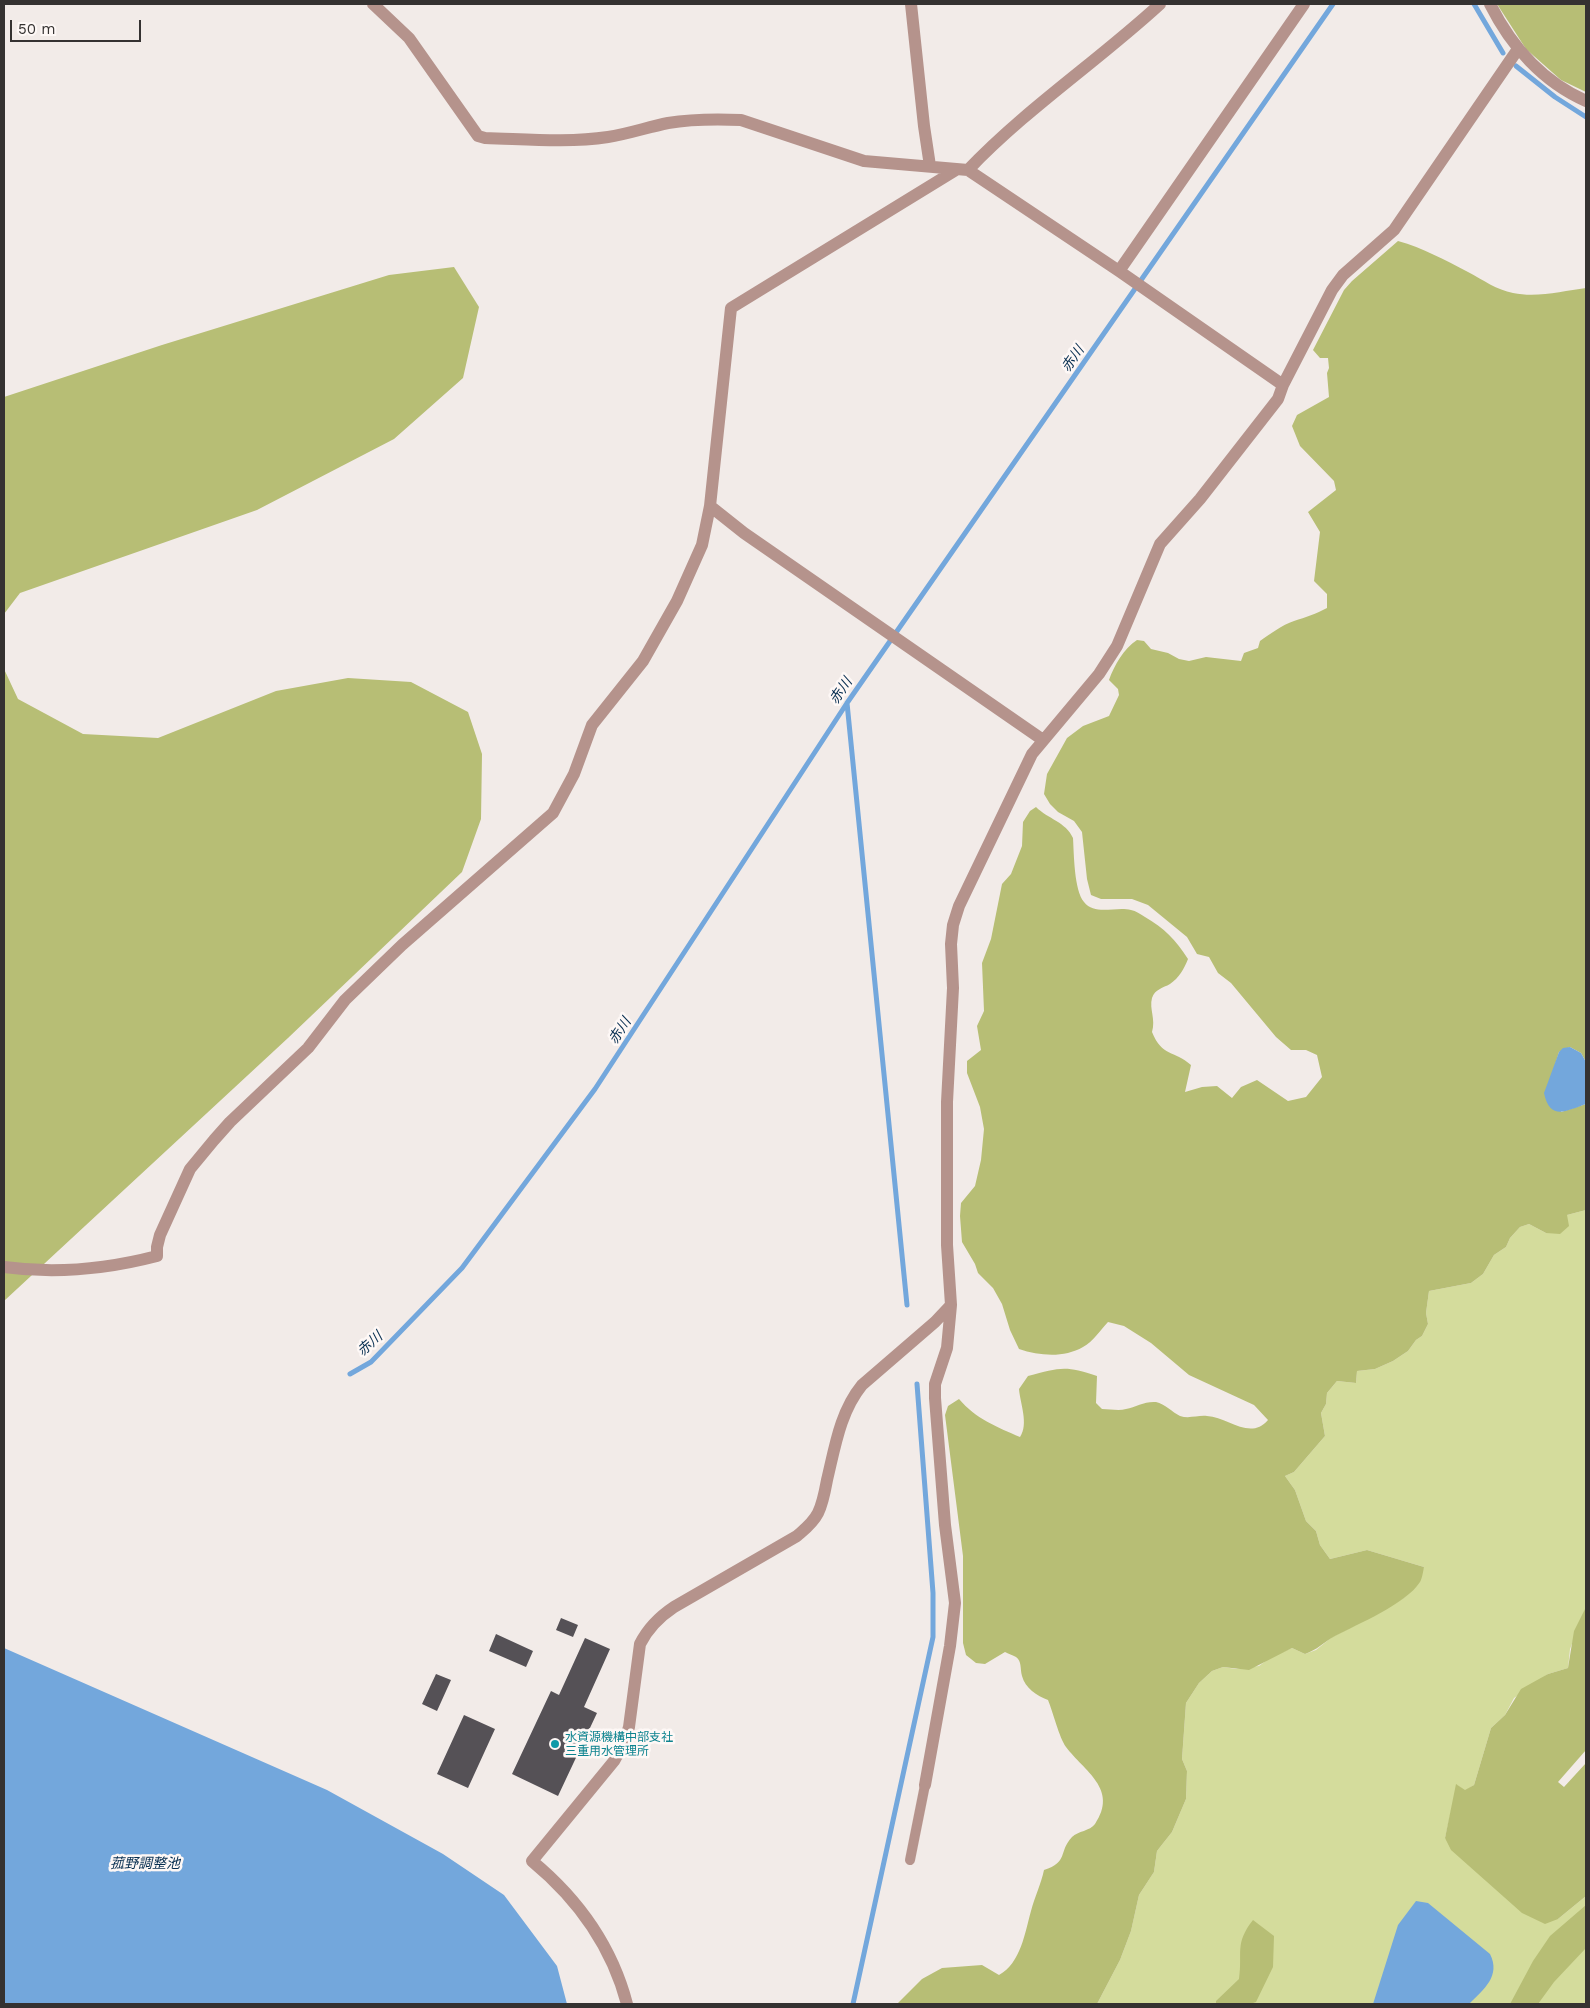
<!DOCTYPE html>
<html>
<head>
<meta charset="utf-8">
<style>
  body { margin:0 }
  #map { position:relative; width:1590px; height:2008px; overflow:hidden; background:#f2ebe8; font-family:"Work Sans",sans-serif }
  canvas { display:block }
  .frame { position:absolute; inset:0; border:5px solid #353231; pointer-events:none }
  .scale { position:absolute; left:10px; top:20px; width:131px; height:22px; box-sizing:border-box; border:2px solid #353231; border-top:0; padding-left:6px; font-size:15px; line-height:18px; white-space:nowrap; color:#353231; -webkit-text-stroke:4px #fef8f6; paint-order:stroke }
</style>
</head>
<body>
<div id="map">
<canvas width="1590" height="2008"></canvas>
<div class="frame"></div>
<div class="scale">50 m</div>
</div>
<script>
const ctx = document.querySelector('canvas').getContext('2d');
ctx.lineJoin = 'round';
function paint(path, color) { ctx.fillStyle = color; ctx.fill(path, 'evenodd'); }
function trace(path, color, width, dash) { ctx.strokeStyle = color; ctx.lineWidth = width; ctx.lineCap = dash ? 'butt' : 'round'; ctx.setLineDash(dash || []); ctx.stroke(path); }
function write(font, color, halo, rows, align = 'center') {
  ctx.font = font + ' "Work Sans","Noto Sans JP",sans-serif'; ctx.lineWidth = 5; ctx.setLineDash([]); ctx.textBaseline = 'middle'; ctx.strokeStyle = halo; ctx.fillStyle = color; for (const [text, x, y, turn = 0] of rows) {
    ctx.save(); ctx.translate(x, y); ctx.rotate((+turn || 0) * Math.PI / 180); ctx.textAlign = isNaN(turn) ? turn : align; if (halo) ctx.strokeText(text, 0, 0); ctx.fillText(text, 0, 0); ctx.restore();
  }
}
paint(new Path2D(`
  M1586,1210V1607L1570,1649L1568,1668L1548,1674L1514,1698L1505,1715L1491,1728L1474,1785L1465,1791L1457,1785L1445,1838L1558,1919L1586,1896V2004H1097L1120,1960L1131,1931L1139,1895L1154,1872L1157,1851L1172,1832L1186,1799L1187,1771L1182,1759L1186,1703L1199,1683L1212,1671L1223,1667L1236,1669L1259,1666L1271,1657L1292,1648L1305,1654L1316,1650L1332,1637L1379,1613L1405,1597L1424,1567L1367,1550L1330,1559L1320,1545L1316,1531L1306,1521L1295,1490L1285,1476L1294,1472L1325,1436L1321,1413L1326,1404L1327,1393L1337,1381L1356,1383L1357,1371L1375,1369L1393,1361L1408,1351L1416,1340L1422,1336L1428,1324L1426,1313L1429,1291L1471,1283L1483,1274L1494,1255L1506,1247L1510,1238L1520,1227L1529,1224L1546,1233L1567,1215Z`), '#d4dc9c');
paint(new Path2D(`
  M1497,4H1586V92L1561,80L1526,49Z
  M1398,241C1423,248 1445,260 1468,272C1483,280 1497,290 1513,293C1537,298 1563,291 1586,288V1062L1581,1053L1570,1047L1559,1052L1554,1068L1561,1112L1586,1104V1210L1567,1215L1569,1226L1560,1234L1546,1233L1529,1224L1520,1227L1510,1238L1506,1247L1494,1255L1483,1274L1471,1283L1429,1291L1426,1313L1428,1324L1422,1336L1416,1340L1408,1351L1393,1361L1375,1369L1357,1371L1356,1383L1337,1381L1327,1393L1326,1404L1321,1413L1325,1436L1294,1472L1285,1476L1295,1490L1306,1521L1316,1531L1320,1545L1330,1559L1367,1550L1424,1567C1423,1572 1422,1579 1420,1582C1406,1604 1358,1624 1335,1636C1324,1642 1317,1650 1305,1654L1292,1648L1249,1670L1223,1667L1212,1671L1199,1683L1186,1703L1182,1759L1187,1771L1186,1799L1172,1832L1157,1851L1154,1872L1139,1895L1131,1931L1120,1960L1097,2004H897L922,1979L942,1968L982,1965L999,1975C1021,1963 1025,1932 1031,1911C1035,1896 1041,1884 1044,1870C1069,1862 1058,1852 1072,1837C1078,1831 1090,1831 1095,1824C1119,1789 1084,1771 1066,1747C1059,1737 1053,1712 1048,1700C1037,1696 1025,1688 1022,1676C1020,1669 1022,1661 1016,1657C1013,1655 1008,1654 1005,1652L985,1664L976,1663L966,1655L963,1643V1556L945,1415L948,1406L959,1399C976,1419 997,1427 1020,1437C1029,1424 1020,1403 1019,1389L1028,1376C1059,1368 1065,1365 1097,1376L1096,1403L1102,1409C1110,1409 1119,1411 1126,1409C1136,1407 1145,1401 1156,1402C1165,1404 1172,1412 1180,1416C1189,1419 1198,1415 1207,1416C1228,1417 1250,1441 1268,1420L1254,1405L1189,1375L1151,1343L1124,1326L1108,1322C1101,1329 1093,1342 1083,1347C1064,1358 1040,1356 1019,1349L1010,1330L1002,1304L993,1288L978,1273L975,1264L962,1242L960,1216L961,1203L975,1186L981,1160L984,1129L980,1107L967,1073V1061L981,1050L977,1026L984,1011L982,963L991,939L1002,884L1011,874L1022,846L1023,822L1030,811L1036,807C1048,819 1066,822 1073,838C1074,854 1074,890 1084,902C1095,916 1116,906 1131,910C1136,911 1140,914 1145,917C1164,928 1176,940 1188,959C1184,969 1179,978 1170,984C1163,988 1155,989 1152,998C1149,1009 1156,1019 1152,1032C1162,1057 1174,1050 1191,1065L1185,1092L1202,1087L1217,1086L1232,1098L1241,1087L1257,1080L1288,1101L1306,1097L1322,1077L1317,1055L1306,1050H1291L1276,1037L1231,983L1218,973L1209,957L1197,954L1187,937L1148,905L1132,899H1101L1091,895L1087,879L1082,832L1074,821L1058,812L1050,804L1044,794L1047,774L1067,738L1083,726L1109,716L1119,695L1118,689L1109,680C1114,666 1124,648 1137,640L1144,641L1151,649L1168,653L1179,659L1189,661L1206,657L1241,661L1244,653L1258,648L1260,641C1270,634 1282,625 1294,621C1306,617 1316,614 1327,608V594L1314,581L1320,532L1308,512L1336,490L1334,481L1300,446L1292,426L1297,415L1329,397L1327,373L1329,368L1328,358H1320L1313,350L1344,290L1352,281Z
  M454,267L479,307L463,378L394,439L257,510L20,593L4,614V397L162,345L389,275Z
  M4,669L18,699L83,734L158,738L276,691L348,678L411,682L468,712L482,754L481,819L462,872L288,1038L4,1301Z
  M1586,1607V1750L1558,1782L1564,1787L1586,1763V1896L1558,1919L1545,1924L1522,1913L1451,1850L1445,1838L1456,1784L1465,1790L1474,1785L1491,1728L1505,1715L1521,1689L1548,1674L1568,1668L1574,1631Z
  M1586,1905V1948L1554,1982L1538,2004H1510L1533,1961L1550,1936Z
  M1253,1920L1274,1936L1273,1967L1256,2002L1250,2004H1216V2001L1239,1979C1243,1953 1234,1944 1253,1920Z`), '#b7be75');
paint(new Path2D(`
  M1570,1047L1581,1053L1586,1062V1104C1566,1111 1550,1121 1544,1093L1559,1052L1563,1048Z
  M4,1648L327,1790L443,1854L504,1895L557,1966L567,2004H4Z
  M1416,1901L1428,1903L1490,1954C1501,1976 1484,1989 1469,2004H1373L1398,1925Z`), '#73a7dc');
trace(new Path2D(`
  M1474,4L1503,53
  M1516,66L1555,97L1586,117
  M847,703L907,1305
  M350,1374L371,1362L462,1268L595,1089L847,703L1333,4
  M853,2004L933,1637V1593L917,1384`), '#73a7dc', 5);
paint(new Path2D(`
  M561,1618L578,1625L573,1637L556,1630Z
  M496,1634L533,1651L526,1667L489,1651Z
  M585,1638L610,1649L584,1707L597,1713L558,1796L512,1774L551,1691L559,1695Z
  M436,1674L451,1680L437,1711L422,1704Z
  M464,1715L495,1729L468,1788L437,1774Z`), '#555156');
trace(new Path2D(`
  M910,1860L925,1785`), '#b5938c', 10);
trace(new Path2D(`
  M373,4L409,38L478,136L485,138C525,139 568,143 608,137C628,134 648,127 668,123C692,119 717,119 741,120L864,161L968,170L1119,271L1283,385
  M911,4L924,126L930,166
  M1490,4C1511,46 1543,82 1586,101
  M968,170C1026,109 1098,61 1160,4
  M1119,271L1304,4
  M710,506L744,533L1043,740
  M4,1267C55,1274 107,1269 157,1256V1247L160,1235L190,1169L214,1140L230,1122L308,1048L345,1000L402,945L553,813L574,774L592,725L643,661L677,601L702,545L710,506L731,308L956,170
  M925,1785L950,1646L955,1603L945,1525L935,1398V1384L947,1348L951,1305L947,1245V1102L953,988L951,944L953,925L959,906L1032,754L1099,674L1117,646L1160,544L1200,499L1278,399L1283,385L1332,290L1343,275L1394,230L1518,49
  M627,2004C612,1947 578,1899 532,1861L614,1761L624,1743L629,1727L640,1644C648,1628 659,1617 674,1607L797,1536C805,1529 813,1523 818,1513C823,1503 825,1491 827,1480C835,1447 840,1412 862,1385L935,1322L951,1305`), '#b5938c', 12);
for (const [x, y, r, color] of [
  [555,1744,5,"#0f9aa8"]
]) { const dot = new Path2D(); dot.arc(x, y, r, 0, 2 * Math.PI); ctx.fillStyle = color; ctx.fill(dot); trace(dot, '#fef8f6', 2); }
write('12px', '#0d838f', '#fef8f6', [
  ["水資源機構中部支社",565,1737],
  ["三重用水管理所",565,1751]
], 'left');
write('italic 14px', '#072e50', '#fef8f6', [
  ["赤川",1073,359,-55],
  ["赤川",841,691,-56],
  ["赤川",620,1031,-57],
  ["赤川",370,1344,-42],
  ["菰野調整池",145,1864]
]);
</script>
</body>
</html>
